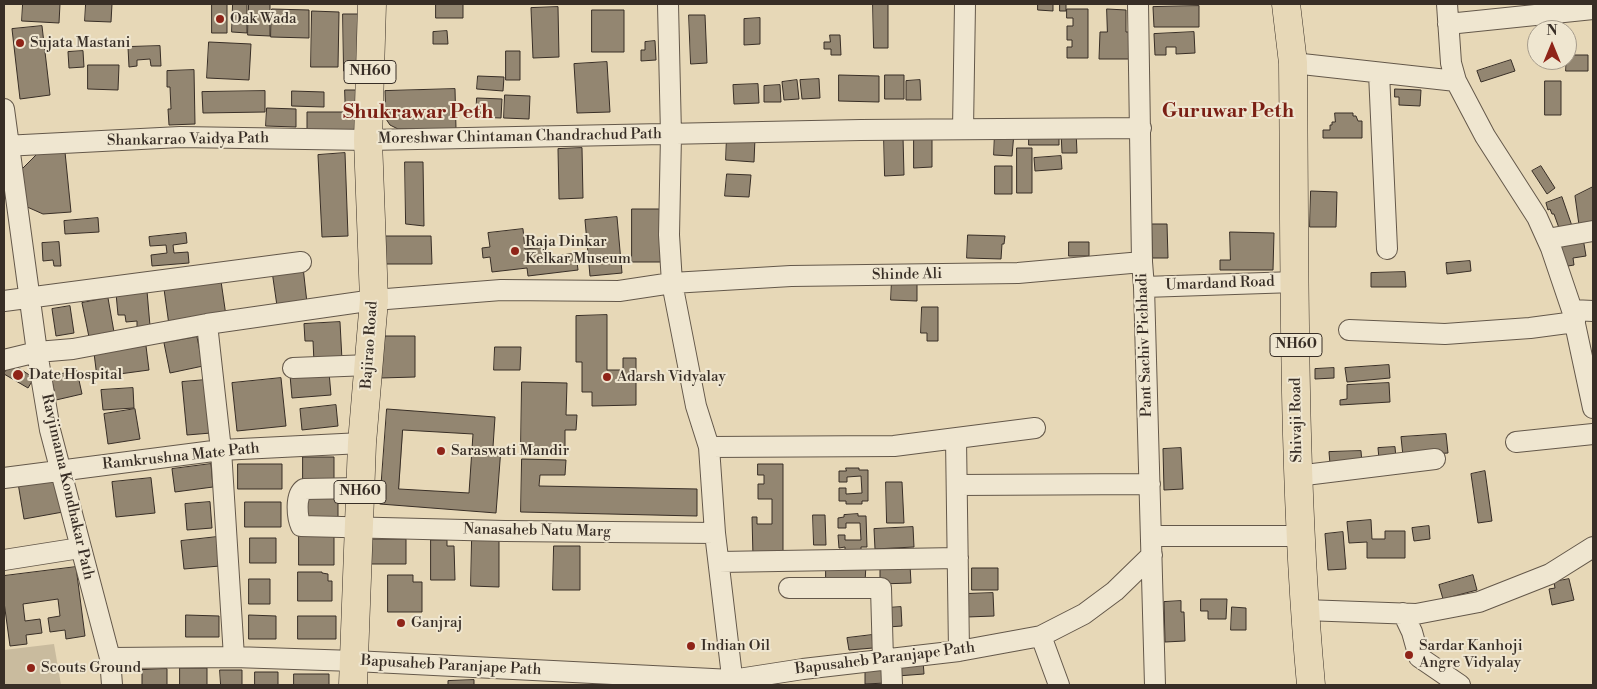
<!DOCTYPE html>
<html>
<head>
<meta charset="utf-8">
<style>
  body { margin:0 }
  #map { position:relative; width:1597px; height:689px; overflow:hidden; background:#e7d8b7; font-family:"Libre Bodoni",serif }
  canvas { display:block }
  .frame { position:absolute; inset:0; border:5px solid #382e26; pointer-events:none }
  .north { position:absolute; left:1527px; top:20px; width:50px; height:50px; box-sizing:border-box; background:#efe6d0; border:1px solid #a69c8c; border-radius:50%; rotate:0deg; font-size:14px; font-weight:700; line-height:20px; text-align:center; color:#382e26 }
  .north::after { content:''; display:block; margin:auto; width:18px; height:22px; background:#8f2418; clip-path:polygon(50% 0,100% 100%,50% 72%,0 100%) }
</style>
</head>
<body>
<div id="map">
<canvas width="1597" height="689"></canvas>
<div class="frame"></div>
<div class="north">N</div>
</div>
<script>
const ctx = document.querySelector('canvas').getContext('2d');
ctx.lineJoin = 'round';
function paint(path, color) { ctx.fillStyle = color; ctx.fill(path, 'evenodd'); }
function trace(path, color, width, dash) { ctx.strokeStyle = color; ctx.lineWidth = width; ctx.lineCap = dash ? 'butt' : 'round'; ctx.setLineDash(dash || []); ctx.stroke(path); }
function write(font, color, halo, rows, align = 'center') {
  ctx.font = font + ' "Libre Bodoni",serif'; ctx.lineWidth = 4; ctx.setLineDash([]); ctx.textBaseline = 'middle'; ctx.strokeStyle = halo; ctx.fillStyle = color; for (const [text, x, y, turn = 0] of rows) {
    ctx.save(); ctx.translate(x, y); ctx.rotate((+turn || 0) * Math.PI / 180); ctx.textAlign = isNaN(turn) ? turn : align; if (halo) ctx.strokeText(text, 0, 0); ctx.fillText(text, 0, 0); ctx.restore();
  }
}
paint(new Path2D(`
  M54,644L61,685H4V650Z`), '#c9bb9e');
const building = new Path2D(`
  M23,4H60L59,23L22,21Z
  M86,4H112L111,22L85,21Z
  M212,4H227V33H212Z
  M233,4H247V33L232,32Z
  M249,4H270V36L248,35Z
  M436,4H463V18H436Z
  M873,4H888V48H874Z
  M1038,4H1053V11L1038,10Z
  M1060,4H1066V11H1060Z
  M1199,6V27H1154L1153,7Z
  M558,7L559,57L533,58L531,8Z
  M272,9L309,10V38L271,37Z
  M1067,9H1088V58H1067V47H1072V40H1067V26H1073V18H1067Z
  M1107,9L1126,10V32H1131L1130,59H1099L1100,32H1107Z
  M592,10H624V52H592Z
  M312,11L339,12L338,67H311Z
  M343,14H366L367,71H344Z
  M689,15H705L707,63L691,64Z
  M760,18V44L744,45V19Z
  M42,26L50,95L20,99L12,29Z
  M447,31L448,44H433V32Z
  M1194,32L1195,53L1176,54V47H1166V55H1155L1154,34Z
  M830,35H840L841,55H831V49H824V42H830Z
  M655,41L656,60L641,61V50H645V42Z
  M209,42L251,44L249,80L207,78Z
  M160,46L161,66H151L150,59L137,60V66L129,67L128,47Z
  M83,51L84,67L69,68L68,52Z
  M506,51H520V80H506Z
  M1567,55H1588V71H1566Z
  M1511,60L1515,71L1481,82L1477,71Z
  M607,62L610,112L577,113L574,64Z
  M88,65H119L118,90L88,89Z
  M194,70L195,124L169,125L168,109H171L170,87H167V71Z
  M839,75L879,76V102L839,101Z
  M885,75H904V99H885Z
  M478,76L504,77L503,91L477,89Z
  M819,79L820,98L802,99L800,80Z
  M797,80L799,99L784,100L782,82Z
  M920,80L921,100H906V81Z
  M1545,81H1561V115H1545Z
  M758,84L759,103L734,104L733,85Z
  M780,85L781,102H764V86Z
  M455,89L456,129H398L390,125L386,119L385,91Z
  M1395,89L1421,90L1420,106L1399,105V97H1395Z
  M345,90H362L355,130H307V112H345Z
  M265,91V112L203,113L202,92Z
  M292,91L324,92V107L292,106Z
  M505,95L530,96L529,119L504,118Z
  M477,98L502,99L501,118L476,117Z
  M267,108L296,109V127L266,126Z
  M1335,113H1353V116H1356L1358,121H1362V138H1323V130H1330V125H1332V122H1335Z
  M1076,130L1077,153H1062L1061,131Z
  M995,132L1014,133L1012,156L994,155Z
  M1029,132H1059V145H1029Z
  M727,136L755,138L754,162L726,160Z
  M914,136H932V167L914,168Z
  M884,137H903L904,175L885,176Z
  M582,148L583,198L559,199L558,149Z
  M1017,148H1032V193H1017Z
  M65,152L71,212L43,214L25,206L22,169L37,154Z
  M345,153L348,236L322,237L318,155Z
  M1061,156L1062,169L1035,171L1034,158Z
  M405,162H423L424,226L406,224Z
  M995,166H1012V194H995Z
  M1541,166L1555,188L1547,194L1532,171Z
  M727,174L751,175L749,197L725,196Z
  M1593,187V224L1579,225L1575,196Z
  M1311,191L1337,192L1336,227H1310Z
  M1562,197L1572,226L1566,229L1565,226L1559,228L1554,214H1552L1550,209L1548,210L1546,203Z
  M632,209H663L664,262H632Z
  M617,217L622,273L590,276L585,220Z
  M98,218L99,232L65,234L64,221Z
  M1152,224H1167L1168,258H1153Z
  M523,229L525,249L547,247L548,257L576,253L578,270L528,276L527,268L492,272L490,257L483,258L482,248L490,247L488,233Z
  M1230,232L1274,233L1273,270H1220V260H1230Z
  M186,233L187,243L173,245L174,253L188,252L189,263L152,266L151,255L167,253L166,245L150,246L149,237Z
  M968,235L1005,236L1004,244H1002L1001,259L967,258Z
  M380,236H431L432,264H380Z
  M1583,238L1586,256L1573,258L1574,265L1562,267L1558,242Z
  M59,242L61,266H54L53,260L43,261L42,243Z
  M1069,242H1089V256H1069Z
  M1470,261L1471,271L1447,274L1446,263Z
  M303,267L307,303L277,306L272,271Z
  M1405,272L1406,287H1371V273Z
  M892,279H917V301L891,300Z
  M221,281L226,316L169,325L164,289Z
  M147,291L150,326L137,328V321L126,322L125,315H118L116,293Z
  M108,298L114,332L89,337L82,303Z
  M70,306L74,333L56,336L52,309Z
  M922,307H938V341H927V333H921Z
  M607,315V370H623V358H636V405L592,406V392H582V362H576V316Z
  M340,322L342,360L314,362L313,341H305L304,324Z
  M381,336H415V377L381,378Z
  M197,337L203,366L170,373L164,343Z
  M146,346L149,370L97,377L94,353Z
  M495,347H521L520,370H494Z
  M11,363L34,378L28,388L4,374Z
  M1389,365L1390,378L1347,382L1345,368Z
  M1334,368V378L1315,379V369Z
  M77,371L82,394L56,400L51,376Z
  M329,372L331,395L292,398L290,375Z
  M281,378L286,426L237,431L232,383Z
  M206,380L211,433L187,435L182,382Z
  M522,382L567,383L566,415H577L576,430H565V448L521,447Z
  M1389,383L1390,402L1340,405V400L1347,399V385Z
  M133,388L134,408L103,410L101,390Z
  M336,405L338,426L302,430L300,409Z
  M135,409L140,439L108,444L104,414Z
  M387,409L495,417L493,447L501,448L496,513L380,504ZM403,430L473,434L469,493L399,489Z
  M1446,434L1448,453L1403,456L1401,437Z
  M1395,447L1396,458L1379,459L1378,448Z
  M1181,448L1183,489L1164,490L1163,449Z
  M1361,451L1362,463L1330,464L1329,452Z
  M303,457H334V483H303Z
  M522,459L566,460L565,475H540L539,486L697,489V516L521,512Z
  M211,464L213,487L175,492L172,469Z
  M238,464H282V489H238Z
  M758,464H783V557H753L752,517H757V524H772V499H758V484H764V475H758Z
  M846,468H859V470H868V501H862V504H846V501H839V488H846V494L862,493L861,476L847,477V482H839V471H846Z
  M1485,471L1492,521L1478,523L1471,474Z
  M57,476L63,512L24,519L18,483Z
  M151,478L155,513L116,517L112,482Z
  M886,482H902L904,523H887Z
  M305,492H338V520H305Z
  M210,502L212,528L187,530L185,504Z
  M245,502H281V527H245Z
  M858,514V516H866L867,547H861V550L845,551V547L839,548L838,535H845V540H861L860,523H846V528H838V518L844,517V515Z
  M813,515H825L826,545H814Z
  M1371,520L1372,539H1385V531H1405V558H1367V542L1349,543L1347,522Z
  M1429,526L1430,539L1414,541L1412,528Z
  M913,527L914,547L875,549L874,529Z
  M1343,532L1346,569L1328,570L1325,534Z
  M299,533H334V565H299Z
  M217,537L220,566L184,569L181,541Z
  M250,538H276V563H250Z
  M371,539H406V564H371Z
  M472,539H499V587L471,586Z
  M431,540H447V546H454L455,580H431Z
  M554,546H580V590H553Z
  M826,564L866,565L865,582L826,581Z
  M910,565L911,583L880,584V566Z
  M76,567L85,636L66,639L65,630L50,632L48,618L60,616L58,599L23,604L25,621L40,619L42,633L26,635L27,644L10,646L4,602V576Z
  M972,568H998V590H972Z
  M298,572H322V573L328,574V581H332V601H298Z
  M388,575H413V582H422V612H388Z
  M1473,575L1477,590L1443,599L1439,585Z
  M249,579H270V604H249Z
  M1569,579L1574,600L1552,605L1549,589L1555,588L1554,582Z
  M993,593L994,616L967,617L966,594Z
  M1201,599H1227L1226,619H1208V611H1201Z
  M1181,601V612H1184L1185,641L1165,642L1164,602Z
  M901,607L902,626L888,627L887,608Z
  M1232,607L1246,608V630H1231Z
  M186,615L219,616V637H186Z
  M249,615L276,616V639H249Z
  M298,616H336V639H298Z
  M872,635L873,648L849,650L847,638Z
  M923,660L924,674L897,676L896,662Z
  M886,666V683L865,684V671Z
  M180,668H207V685H180Z
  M167,669V685H142V670Z
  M220,670H242V685H221Z
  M255,672H278V685H255Z
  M294,674H329V685H294Z
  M474,680V685H448V681Z`);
paint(building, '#938671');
trace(building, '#382e26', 1);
const minor = new Path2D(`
  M668,4L671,135L669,235L672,283L696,406L709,447L715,533L733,685
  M1138,4L1142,262L1144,287L1155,685
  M1447,4L1451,63L1456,81L1485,136L1537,217L1551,248L1572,310L1593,408
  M1448,24L1593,9
  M1293,63L1456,81
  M1379,73L1387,249
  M4,109L37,352L50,430L110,658L112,685
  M963,129L965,4
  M4,146L180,137L368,140L861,130L1141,128
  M1547,239L1593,231
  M1144,287L1295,282
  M4,301L301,262
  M1572,310L1593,311
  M207,324L221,450L234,657
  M1349,330L1445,334L1530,328L1575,322
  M4,360L37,352L73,349L207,324L374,300L501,290L619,291L672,283L791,276L1018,273L1142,262
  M293,368L369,365
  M956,439L959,651
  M1516,442L1593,434
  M709,447L894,446L1035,428
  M1297,476L1435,459
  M4,478L221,450L362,443
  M957,485L1150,484
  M360,488L304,489C295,495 297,517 301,526L505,531L715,533
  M1151,536H1301
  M4,560L80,548
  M719,562L958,558
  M789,588H881L883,660
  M1304,610L1416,614L1479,602L1550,574L1593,547
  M1403,613L1412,632L1419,657L1460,685
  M1041,636L1059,685
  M110,658L234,657L354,661L732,680L803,669L959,651L1041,636L1084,614L1115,591L1152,555
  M891,659L892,685`);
const highway = new Path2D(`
  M1286,4L1293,63C1295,270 1292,478 1311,685
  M353,685L362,443L374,300L368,140L372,4`);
trace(minor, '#64584a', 22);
trace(highway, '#382e26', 29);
trace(minor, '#efe6d0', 20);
trace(highway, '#e7d8b7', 28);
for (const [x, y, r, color] of [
  [220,19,5,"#8f2418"],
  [20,43,5,"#8f2418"],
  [515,251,5,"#8f2418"],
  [18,375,6,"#8f2418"],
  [607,377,5,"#8f2418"],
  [441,451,5,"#8f2418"],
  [401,623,5,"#8f2418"],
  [691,646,5,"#8f2418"],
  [1409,655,5,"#8f2418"],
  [31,668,5,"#8f2418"]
]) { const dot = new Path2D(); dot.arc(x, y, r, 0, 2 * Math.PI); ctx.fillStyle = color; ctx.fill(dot); trace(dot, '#efe6d0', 2); }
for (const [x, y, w] of [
  [370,72,52],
  [1296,345,52],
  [360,492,52]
]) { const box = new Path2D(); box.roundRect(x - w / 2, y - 11.5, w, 23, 4); ctx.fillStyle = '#efe6d0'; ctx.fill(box); trace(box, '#382e26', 1); }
write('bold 14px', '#382e26', null, [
  ["NH60",370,72],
  ["NH60",1296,345],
  ["NH60",360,492]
]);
write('15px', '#382e26', '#efe6d0', [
  ["Oak Wada",230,19],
  ["Sujata Mastani",30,43],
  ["Raja Dinkar",525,242],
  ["Kelkar Museum",525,259],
  ["Date Hospital",29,375],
  ["Adarsh Vidyalay",617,377],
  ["Saraswati Mandir",451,451],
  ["Ganjraj",411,623],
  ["Indian Oil",701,646],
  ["Sardar Kanhoji",1419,646],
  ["Angre Vidyalay",1419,663],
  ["Scouts Ground",41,668]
], 'left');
write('15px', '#382e26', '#efe6d0', [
  ["Moreshwar Chintaman Chandrachud Path",520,137,-1],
  ["Shankarrao Vaidya Path",188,140,-1],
  ["Shinde Ali",907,275,-1],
  ["Umardand Road",1220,284,-2],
  ["Bajirao Road",370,345,-86],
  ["Pant Sachiv Pichhadi",1145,345,-92],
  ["Shivaji Road",1297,420,-91],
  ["Ramkrushna Mate Path",181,457,-6],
  ["Ravjimama Kondhakar Path",67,487,77],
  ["Nanasaheb Natu Marg",537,531,1],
  ["Bapusaheb Paranjape Path",885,659,-7],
  ["Bapusaheb Paranjape Path",451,666,3]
]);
write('bold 20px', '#7a1f14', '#efe6d0', [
  ["Guruwar Peth",1228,112],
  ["Shukrawar Peth",418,113]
]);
</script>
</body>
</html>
